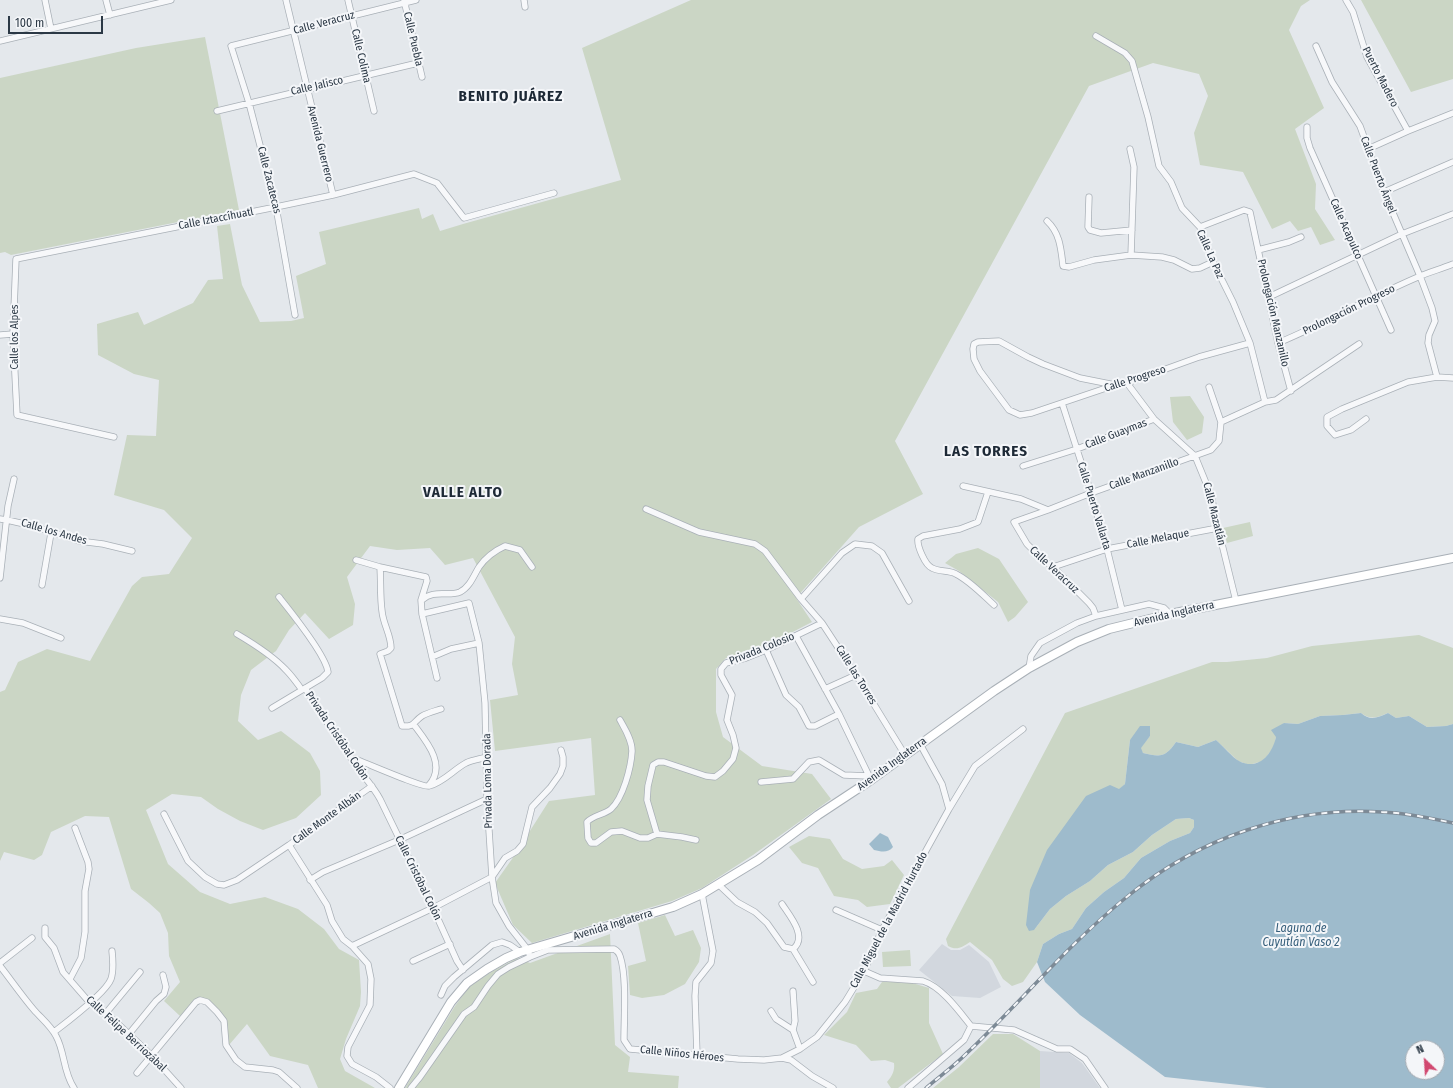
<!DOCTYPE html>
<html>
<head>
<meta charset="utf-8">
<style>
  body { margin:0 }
  #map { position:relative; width:1453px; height:1088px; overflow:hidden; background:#e4e8ec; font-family:"Fira Sans Condensed",sans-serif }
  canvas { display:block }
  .north { position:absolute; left:1405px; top:1040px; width:40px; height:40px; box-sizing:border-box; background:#f4f6f9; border:1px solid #a4aab1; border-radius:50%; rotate:335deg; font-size:11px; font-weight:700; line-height:16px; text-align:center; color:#2b3845 }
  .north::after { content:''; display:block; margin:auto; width:14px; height:18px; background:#d14870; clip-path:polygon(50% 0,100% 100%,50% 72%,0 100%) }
  .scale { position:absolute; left:8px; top:16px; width:95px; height:18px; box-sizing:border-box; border:2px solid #2b3845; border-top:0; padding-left:5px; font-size:12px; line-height:14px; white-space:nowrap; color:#2b3845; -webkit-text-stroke:3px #f4f6f9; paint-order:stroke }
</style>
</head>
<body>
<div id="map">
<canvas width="1453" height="1088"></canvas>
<div class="north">N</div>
<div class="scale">100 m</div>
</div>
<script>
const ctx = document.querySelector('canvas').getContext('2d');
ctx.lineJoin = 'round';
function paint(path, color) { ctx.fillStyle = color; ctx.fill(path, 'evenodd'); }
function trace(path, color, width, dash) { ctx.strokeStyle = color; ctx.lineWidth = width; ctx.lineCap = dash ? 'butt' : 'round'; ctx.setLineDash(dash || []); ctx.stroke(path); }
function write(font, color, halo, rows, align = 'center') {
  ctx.font = font + ' "Fira Sans Condensed",sans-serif'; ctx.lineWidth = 4; ctx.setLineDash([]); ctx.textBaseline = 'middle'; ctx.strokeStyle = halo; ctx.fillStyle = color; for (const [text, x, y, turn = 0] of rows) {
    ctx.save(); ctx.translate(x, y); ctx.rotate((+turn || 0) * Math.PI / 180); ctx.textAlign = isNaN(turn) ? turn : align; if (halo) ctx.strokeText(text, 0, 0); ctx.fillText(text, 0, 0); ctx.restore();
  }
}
paint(new Path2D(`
  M942,944L951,950H960L969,945L989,962L1001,987L980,998L952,996L919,970Z
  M1040,1051L1069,1053L1082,1063L1100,1088H1040Z`), '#d2d7de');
paint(new Path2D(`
  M691,0H1310L1301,6L1289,30L1324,108L1295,129L1316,184L1315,209L1335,240L1320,245L1311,227L1298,231L1290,221L1272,229L1243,172L1200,165L1194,133L1208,96L1199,74L1153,63L1089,86L895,441L923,494L859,527L796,598L812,622L758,650L726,658L716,669V712L723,737L762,766L812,774L831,799L753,855L702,888L672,901L532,943L513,925L495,883L512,859L549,801L595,795L591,738L495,751L490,700L518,695L512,664L515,637L473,558L445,565L430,548L397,550L370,546L347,577L355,604L353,625L329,639L305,613L289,630L276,651L251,670L241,695L238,721L258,740L281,731L310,753L320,771L321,795L296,818L263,830L240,821L218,809L201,797L172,794L146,810L168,864L200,892L230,904L265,897L298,909L324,929L339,949L359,960L361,992L360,1006L346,1039L340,1059L345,1071L375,1088H318L308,1065L270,1056L247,1024L229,1045L226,1026L206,1000L197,999L180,1016L164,1001L180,982L169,956L168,933L160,913L149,903L131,889L109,817L85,816L51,832L42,855L34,860L4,852L0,861V692L5,690L18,662L47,649L90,661L132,586L142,577L169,574L192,538L164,510L114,495L127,435L156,436L159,380L134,374L98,355L97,324L138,312L144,325L193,303L208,280L223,279L217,226L230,224L242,285L260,322L291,321L304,318L296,276L326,264L319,232L419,208L422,219L433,214L440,231L463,224L621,180L582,48Z
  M1361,0H1453V79L1411,92Z
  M205,37L239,210L11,255L5,252L0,253V78L136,48Z
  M1190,396L1204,417L1202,433L1187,440L1173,422L1170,397Z
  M1250,522L1253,536L1227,543L1223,528Z
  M978,548L999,559L1028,602L1015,617L1008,622L998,602L959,571L945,563L956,554Z
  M1419,635L1453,648V724L1446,726L1427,727L1409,716L1396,718L1388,713C1377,718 1370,720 1361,713L1343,715L1320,716L1298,724L1284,723L1276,737L1274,747L1263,761L1249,765L1238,761L1216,740L1198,747L1176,742C1165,758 1160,757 1143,753L1140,748L1150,736L1130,740L1125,784L1120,789L1034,930L1050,909L1066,896L1090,881L1108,865L1133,852L1152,835L1176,819L1189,818L1194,820V827L1190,833L1170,841L1141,858L1124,878L1104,892L1086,908L1072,929L1059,934L1043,944L1037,962L1023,982L1012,986L1003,979L992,960L970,942C962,947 957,951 948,946L946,939L1065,713L1212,662H1227L1267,658L1312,646Z
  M809,836L830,839L843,859L862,869L884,866L892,860L904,875L890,904L867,907L858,900L834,896L818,868L802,863L789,847Z
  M665,915L675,936L693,930L701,948L699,962L685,984L664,995L642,998L630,995L628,966L646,961L638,923Z
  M610,934L615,1045L630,1057L628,1072L679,1076L678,1088H405L455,1006L469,987L491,972L517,958L530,963Z
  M910,950L911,966L883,967L882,952Z
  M882,982H909L929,988V1023L943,1054L898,1088H891L887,1082C892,1076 895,1071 894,1063L885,1060L871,1061L856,1045L824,1035L847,1012L856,993L877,989Z
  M993,1034H1013L1040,1051V1088H933L959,1067Z`), '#cbd6c5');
paint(new Path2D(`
  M1361,713C1370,721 1377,718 1388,713L1396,718L1409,716L1427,727L1446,726L1453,724V1088H1267L1165,1077L1080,1015L1045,982L1037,962L1043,944L1059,934L1072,929L1086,908L1104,892L1124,878L1141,858L1170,841L1190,833L1194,827V820L1189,818L1176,819L1152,835L1133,852L1108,865L1090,881L1066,896L1050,909L1034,930L1029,931L1026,925L1030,890L1047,850L1086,796L1110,785L1119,789L1125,784L1130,740L1140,726H1150V736L1141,748L1143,753C1160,757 1165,758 1176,742L1198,747L1216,740C1222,745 1233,758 1239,761C1258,771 1272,755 1276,737L1271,730L1284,723L1298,724L1320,716L1343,715ZM1413,1048H1437V1072H1413Z
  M880,833L888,837L893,847C888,853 882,852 874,850L869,844Z`), '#9ebbcc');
const minor = new Path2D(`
  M45,0L51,29
  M106,0L110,15
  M286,0L333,195
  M348,0L374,111
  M404,0L422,77
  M524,0L525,7
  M1346,0L1353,12L1367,57L1408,131
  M1096,36L1125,53L1132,61L1148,117L1159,166L1171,182L1182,208L1200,227L1213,262L1233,302L1250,343L1265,402
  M0,41L171,0
  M1316,46L1332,82L1360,126L1384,192L1420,276L1432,308L1435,321L1429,335L1428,343L1437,377
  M217,111L418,63
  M1307,127V138L1310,148L1391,330
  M1130,149L1134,167L1131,255
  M1368,149L1408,131L1453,113
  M1384,192L1453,162
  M1089,197L1088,227L1090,230L1101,233L1132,230
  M1047,221C1060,233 1061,249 1063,266L1069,267L1094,260L1131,255L1162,257L1174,260L1192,269L1200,268L1213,262
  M1200,227L1244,210L1250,212L1278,343L1291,391
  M1258,250L1289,242L1301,237
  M1269,297L1402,234L1453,214
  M295,315L276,207L249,103L231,46L416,0
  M0,335L13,334
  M1278,343C1326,323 1371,297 1418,277C1429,272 1441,269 1453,264
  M1127,383L1154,419L1195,456L1211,495L1218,528L1236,601
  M1115,385L1080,378L1043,364L1028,357L999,341L978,342L974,344L973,349L974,359L980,371L1009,410L1020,415L1032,413L1115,385L1127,383L1199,357L1250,343
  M1209,387L1221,422
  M1062,403L1091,493L1107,549L1122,610
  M1366,419L1351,430L1335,435L1327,426V417L1342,409L1408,382L1437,377L1453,378
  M114,437L17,415L13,334L16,259L276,207L333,195L414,174L437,183L464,218L554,193
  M1023,466L1077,449L1154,419
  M963,486L1021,499L1048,510
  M988,492L978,522L960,529L923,536L918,539C917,546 925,565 932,568C939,572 949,570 956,574C970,581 983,595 994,605
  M646,509L699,532L755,544L765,551L801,599L822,623L856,675L905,755
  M0,519L7,520L33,526L79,541L103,544L132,551
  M356,560L380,567L426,577L427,581L421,600L422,614L437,678
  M380,567C381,582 380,597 382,611C383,624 391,635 391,648L388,651L380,654L402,726C415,727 413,722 422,716C427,713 435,711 441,709
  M1053,567L1107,549L1218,528
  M0,578L8,506L14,479
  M42,585L51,533
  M801,599L842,553L855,544L872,546L882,553L909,601
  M422,600C434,589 448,597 460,592C470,587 474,575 479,567C486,557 494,551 505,546L520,550L532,567
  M422,614L469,603L479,643L485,703L487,799L492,877L496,903L509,926L528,950L530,957L548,950L614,949C616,950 619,953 620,956C627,976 624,1017 624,1040L630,1049L738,1059L764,1060L782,1058L800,1049L817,1037L845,1002L864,971L882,930L949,809L942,784L920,744
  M1096,616L1093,608L1089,603L1053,567L1042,559L1027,544L1014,522L1048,510L1091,493L1211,450L1219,441L1221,422L1265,402L1276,400L1359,344
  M0,619L23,623L61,638
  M237,634C254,644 272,655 286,670C292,676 297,683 302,690
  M796,636L839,714L871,780
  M766,650L786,695L799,707L809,726H815L839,714
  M432,657L451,649L479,643
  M1029,668L1031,656L1040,643L1077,623L1096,616L1149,604L1164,608L1170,614
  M305,688C321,714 338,739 355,764C363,776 373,786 380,799L433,908L457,961L463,970
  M825,689L856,675
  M272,708L322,678L328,672C326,655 291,612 279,597
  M620,720C625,729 632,740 632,751C631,768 623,798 611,809C604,815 593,815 587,822L588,838L591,843H596L611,832L622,831L640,838H648L657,834L647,800L648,786L653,765L658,762H664L706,776L715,777L723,771L733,759L736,748L733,735L727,720L732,695L721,675V669L726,663L746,658L766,650L822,623
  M414,725C426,741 447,765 429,785
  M350,757C362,761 422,788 429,786C444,782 453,770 466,763C472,760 480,759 487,757
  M761,782L793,779L809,762L819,760L844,775L869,776
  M949,809L975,766L1023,729
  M164,814L188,861L205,877L217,884L224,885L237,880L289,845L372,786
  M657,834L682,837L696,840
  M289,845L327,905L332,921L343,939L352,946L368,964L371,979L370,1005L348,1047L347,1056L352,1064L376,1077L390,1088
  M310,880L323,872L399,840L487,799
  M719,885L737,902L755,912L767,923L784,947L793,949
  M782,904C790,916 808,937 793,949
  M836,910L882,930
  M45,928V937L54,948L63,972L90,1003L115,1021L152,1056L181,1088
  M352,946L433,908L492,877L505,858L517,851L523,844L532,807L550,788L560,774L563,766V757L561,750
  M793,949L813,982
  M413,961L450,944
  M0,963L32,938
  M0,966C11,980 22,996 34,1010C41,1018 51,1026 56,1036C65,1052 63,1072 74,1088
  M864,971L880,978L923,981C942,987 959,1011 971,1026
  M70,979L81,958L85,932V891L89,869L88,862L75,828
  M793,991L795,1021L793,1030L800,1049
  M441,995L445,986L454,977L492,945L502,942L510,945L520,952
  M771,1011L776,1019L793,1030
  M106,1013L140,972
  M971,1026L1014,1030L1057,1049H1070L1085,1059L1105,1088
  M54,1032C67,1022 106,993 111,979C114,970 113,960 112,951
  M129,1034L156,1001L164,994L166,987L163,975
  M697,1055L695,996L696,982L711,963L713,951L702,894
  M782,1058L791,1060L812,1076L833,1088
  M137,1073L196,1002L200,1000L207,1002L217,1012L224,1021L226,1045L236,1060L245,1067L273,1070L279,1072L297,1088
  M411,1088L420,1077L464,1014L474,1007L488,986L498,974L509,967L530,957
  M908,1088L964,1040L971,1026`);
const secondary = new Path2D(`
  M399,1088L451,1002L467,983L487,969L506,958L520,952L673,907L702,894L758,860L818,815L871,780L994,691L1029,668L1077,642L1109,629L1170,614L1453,558`);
trace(minor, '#a9b0b7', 7);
trace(secondary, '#a9b0b7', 10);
trace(minor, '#f7f8fa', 5.5);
trace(secondary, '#fff', 8);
const rail = new Path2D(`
  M926,1088C939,1077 954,1066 966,1054C1021,1002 1069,943 1128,896C1199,838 1290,806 1382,812C1406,813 1430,818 1453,823`);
trace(rail, '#7d8a96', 3.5);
trace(rail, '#f4f6f9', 2, [6]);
write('11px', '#2b3845', '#f4f6f9', [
  ["Calle Veracruz",324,23,-15],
  ["Calle Puebla",413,39,77],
  ["Calle Colima",361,56,77],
  ["Puerto Madero",1380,77,63],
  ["Calle Jalisco",317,86,-13],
  ["Avenida Guerrero",320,144,76],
  ["Calle Puerto Ángel",1378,175,69],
  ["Calle Zacatecas",269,180,76],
  ["Calle Iztaccíhuatl",216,219,-11],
  ["Calle Acapulco",1346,229,66],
  ["Calle La Paz",1210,254,66],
  ["Prolongación Progreso",1349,310,-26],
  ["Prolongación Manzanillo",1273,313,77],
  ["Calle los Alpes",15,337,-90],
  ["Calle Progreso",1135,379,-18],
  ["Calle Guaymas",1116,434,-21],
  ["Calle Manzanillo",1144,474,-20],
  ["Calle Puerto Vallarta",1094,506,73],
  ["Calle Mazatlán",1214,514,76],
  ["Calle los Andes",54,532,16],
  ["Calle Melaque",1158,539,-11],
  ["Calle Veracruz",1054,570,43],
  ["Avenida Inglaterra",1174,614,-13],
  ["Privada Colosio",762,649,-22],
  ["Calle las Torres",856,675,58],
  ["Privada Cristóbal Colón",337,736,56],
  ["Avenida Inglaterra",892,764,-36],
  ["Privada Loma Dorada",488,781,-91],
  ["Calle Monte Albán",327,818,-36],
  ["Calle Cristóbal Colón",418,878,64],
  ["Calle Miguel de la Madrid Hurtado",889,920,-62],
  ["Avenida Inglaterra",613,925,-17],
  ["Calle Felipe Berriozábal",126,1034,43],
  ["Calle Niños Héroes",682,1054,6]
]);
write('italic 12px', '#345d7a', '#f4f6f9', [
  ["Laguna de",1301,929],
  ["Cuyutlán Vaso 2",1301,943]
]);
ctx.letterSpacing = '1px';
write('bold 15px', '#1d2936', '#f4f6f9', [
  ["BENITO JUÁREZ",511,97],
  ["LAS TORRES",986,452],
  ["VALLE ALTO",463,493]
]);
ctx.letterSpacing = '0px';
</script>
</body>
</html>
